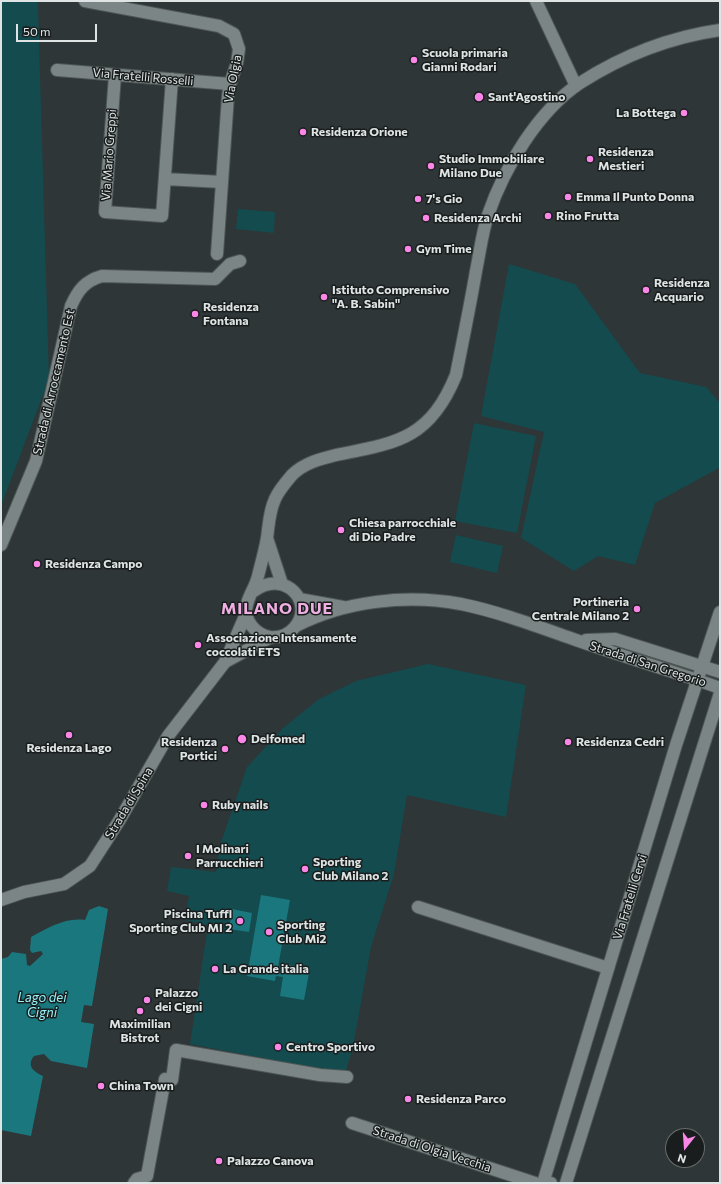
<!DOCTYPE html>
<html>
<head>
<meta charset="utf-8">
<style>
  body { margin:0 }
  #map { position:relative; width:721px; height:1184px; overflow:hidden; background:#2e3637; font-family:Commissioner,sans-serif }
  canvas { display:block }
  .frame { position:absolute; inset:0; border:2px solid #dee4e4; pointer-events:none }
  .north { position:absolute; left:665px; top:1128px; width:40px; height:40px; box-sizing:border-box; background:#191d1d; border:1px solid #686d6d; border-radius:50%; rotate:197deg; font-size:11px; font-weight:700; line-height:16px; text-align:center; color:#dee4e4 }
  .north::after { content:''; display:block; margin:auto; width:14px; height:18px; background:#fa87e7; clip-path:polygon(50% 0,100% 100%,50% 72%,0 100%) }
  .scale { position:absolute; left:16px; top:24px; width:81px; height:18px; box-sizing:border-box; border:2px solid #dee4e4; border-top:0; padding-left:5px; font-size:12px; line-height:14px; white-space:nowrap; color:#dee4e4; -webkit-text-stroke:3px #191d1d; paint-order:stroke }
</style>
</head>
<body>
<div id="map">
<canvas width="721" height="1184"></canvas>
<div class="frame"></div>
<div class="north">N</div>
<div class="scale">50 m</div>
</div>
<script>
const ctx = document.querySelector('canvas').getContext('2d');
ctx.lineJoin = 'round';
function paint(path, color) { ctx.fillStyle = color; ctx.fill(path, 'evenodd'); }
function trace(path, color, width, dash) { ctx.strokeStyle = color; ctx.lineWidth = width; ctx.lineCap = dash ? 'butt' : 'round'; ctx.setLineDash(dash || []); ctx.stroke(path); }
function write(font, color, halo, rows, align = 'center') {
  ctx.font = font + ' Commissioner,sans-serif'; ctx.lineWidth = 3; ctx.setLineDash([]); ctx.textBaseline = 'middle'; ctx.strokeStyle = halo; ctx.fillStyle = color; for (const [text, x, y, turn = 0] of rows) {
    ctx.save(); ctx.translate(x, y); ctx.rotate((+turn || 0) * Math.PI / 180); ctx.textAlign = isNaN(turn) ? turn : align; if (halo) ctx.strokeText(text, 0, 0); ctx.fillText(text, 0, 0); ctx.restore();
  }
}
paint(new Path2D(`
  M1,1H37L38,7L49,379L1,506Z
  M238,209L275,212L274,233L236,229Z
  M509,264L575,284L640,373L706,387L720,403L719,468L655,503L635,565L598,556L574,571L521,538L544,432L481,416Z
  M474,423L536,436L517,533L455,521Z
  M456,535L503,546L497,573L450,562Z
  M428,664L526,685L506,817L407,795L394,874L371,947L353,1047L345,1074L190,1044L208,925L185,920L189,896L167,891L171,867L216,872L220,845L247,767L283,728L319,699L356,681Z`), '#144b4f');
paint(new Path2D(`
  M261,895L290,900L278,967L284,968L285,964L310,968L304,1000L280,996L283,977L276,976L275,981L247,976Z
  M99,906L108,909L92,1006L84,1005L81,1022L94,1024L87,1068L51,1061L44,1054L34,1056C26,1066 34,1072 43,1076L31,1136L1,1130V959L8,957L12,952L26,954L27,965L30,966L43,954L41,951L32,953L30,950L31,937C47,928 66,917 85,920L89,910Z
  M232,909L252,913L249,932L229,929Z`), '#1b777e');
const street = new Path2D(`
  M85,1L219,26L234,34L239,49L237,63L230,84L228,96L217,254
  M536,1L576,86
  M57,70L230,84
  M115,75L105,212L162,216L172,79
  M165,179L222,182
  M267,538L282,584
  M1,545L36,461L71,306C78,290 85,281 102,276L215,279L230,264L240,261
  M254,591C286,568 316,604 294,628C288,635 279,638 270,637C258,635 248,625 246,613C245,600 255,589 258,576C261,564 265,550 267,538C269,524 269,512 275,499C279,490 286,482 292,475C304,463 320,459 336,455C397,443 430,439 456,375C463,340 470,306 476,271C480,252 482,233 488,215C504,168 538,111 580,83C622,56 671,37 720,30
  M299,599L343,607
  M296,626C345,601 406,594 461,604C500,612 539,627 576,640C624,657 673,671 720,688
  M586,640L615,639L720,672
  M225,662L271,637
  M1,900L24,892L64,884L90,866L119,821L168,736L225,662L246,614
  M418,907L608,968
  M352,1123L535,1183
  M134,1183L137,1179L147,1176L165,1079L172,1080L176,1050L320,1075L347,1077
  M550,1183H551`);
const secondary = new Path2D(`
  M543,1183L676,745L720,612
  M566,1183L720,693`);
trace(street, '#4e5555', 14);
trace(secondary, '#4e5555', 14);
trace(street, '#7b8585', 12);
trace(secondary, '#7b8585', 12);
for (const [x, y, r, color] of [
  [414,60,4,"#fa87e7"],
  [479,97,5,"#fa87e7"],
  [684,113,4,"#fa87e7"],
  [303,132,4,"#fa87e7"],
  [590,159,4,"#fa87e7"],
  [431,166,4,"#fa87e7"],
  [568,197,4,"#fa87e7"],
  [418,199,4,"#fa87e7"],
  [548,216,4,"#fa87e7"],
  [426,218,4,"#fa87e7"],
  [408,249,4,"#fa87e7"],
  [646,290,4,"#fa87e7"],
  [324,297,4,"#fa87e7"],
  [195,314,4,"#fa87e7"],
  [341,530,4,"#fa87e7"],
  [37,564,4,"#fa87e7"],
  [637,609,4,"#fa87e7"],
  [198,645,4,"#fa87e7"],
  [69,735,4,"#fa87e7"],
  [242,739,5,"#fa87e7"],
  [568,742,4,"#fa87e7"],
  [225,749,4,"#fa87e7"],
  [204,805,4,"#fa87e7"],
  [188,856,4,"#fa87e7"],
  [305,869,4,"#fa87e7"],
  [240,921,4,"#fa87e7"],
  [269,932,4,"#fa87e7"],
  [215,969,4,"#fa87e7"],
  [147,1000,4,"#fa87e7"],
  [140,1011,4,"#fa87e7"],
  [278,1047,4,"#fa87e7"],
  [101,1086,4,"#fa87e7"],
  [408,1099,4,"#fa87e7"],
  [219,1161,4,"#fa87e7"]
]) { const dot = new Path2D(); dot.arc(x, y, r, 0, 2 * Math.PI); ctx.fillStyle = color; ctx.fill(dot); trace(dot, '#191d1d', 1.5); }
write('bold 12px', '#dee4e4', '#191d1d', [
  ["Scuola primaria",422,53],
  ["Gianni Rodari",422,67],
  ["Sant'Agostino",488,97],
  ["La Bottega",676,113,"right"],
  ["Residenza Orione",311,132],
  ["Residenza",598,152],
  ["Mestieri",598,166],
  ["Studio Immobiliare",439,159],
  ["Milano Due",439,173],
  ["Emma Il Punto Donna",576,197],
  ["7's Gio",426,199],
  ["Rino Frutta",556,216],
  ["Residenza Archi",434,218],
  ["Gym Time",416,249],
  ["Residenza",654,283],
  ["Acquario",654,297],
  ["Istituto Comprensivo",332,290],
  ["\"A. B. Sabin\"",332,304],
  ["Residenza",203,307],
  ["Fontana",203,321],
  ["Chiesa parrocchiale",349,523],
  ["di Dio Padre",349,537],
  ["Residenza Campo",45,564],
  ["Portineria",629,602,"right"],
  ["Centrale Milano 2",629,616,"right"],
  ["Associazione Intensamente",206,638],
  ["coccolati ETS",206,652],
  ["Delfomed",251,739],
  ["Residenza",217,742,"right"],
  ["Portici",217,756,"right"],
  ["Residenza Cedri",576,742],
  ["Residenza Lago",69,748,"center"],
  ["Ruby nails",212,805],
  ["I Molinari",196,849],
  ["Parrucchieri",196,863],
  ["Sporting",313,862],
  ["Club Milano 2",313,876],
  ["Piscina Tuffi",232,914,"right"],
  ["Sporting Club MI 2",232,928,"right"],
  ["Sporting",277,925],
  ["Club Mi2",277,939],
  ["La Grande italia",223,969],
  ["Palazzo",155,993],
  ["dei Cigni",155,1007],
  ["Maximilian",140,1024,"center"],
  ["Bistrot",140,1038,"center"],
  ["Centro Sportivo",286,1047],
  ["China Town",109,1086],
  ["Residenza Parco",416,1099],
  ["Palazzo Canova",227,1161]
], 'left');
write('12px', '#dee4e4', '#191d1d', [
  ["Via Fratelli Rosselli",143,77,5],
  ["Via Olgia",233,79,-79],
  ["Via Mario Greppi",109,155,-86],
  ["Strada di Arroccamento Est",54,382,-77],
  ["Strada di San Gregorio",648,664,18],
  ["Strada di Spina",129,803,-59],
  ["Via Fratelli Cervi",630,897,-73],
  ["Strada di Olgia Vecchia",432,1149,18]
]);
write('italic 13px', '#96f3fb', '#191d1d', [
  ["Lago dei",42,998],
  ["Cigni",42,1013]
]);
ctx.letterSpacing = '1px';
write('bold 16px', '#f0afe3', '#191d1d', [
  ["MILANO DUE",277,609]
]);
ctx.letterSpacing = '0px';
</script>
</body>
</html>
